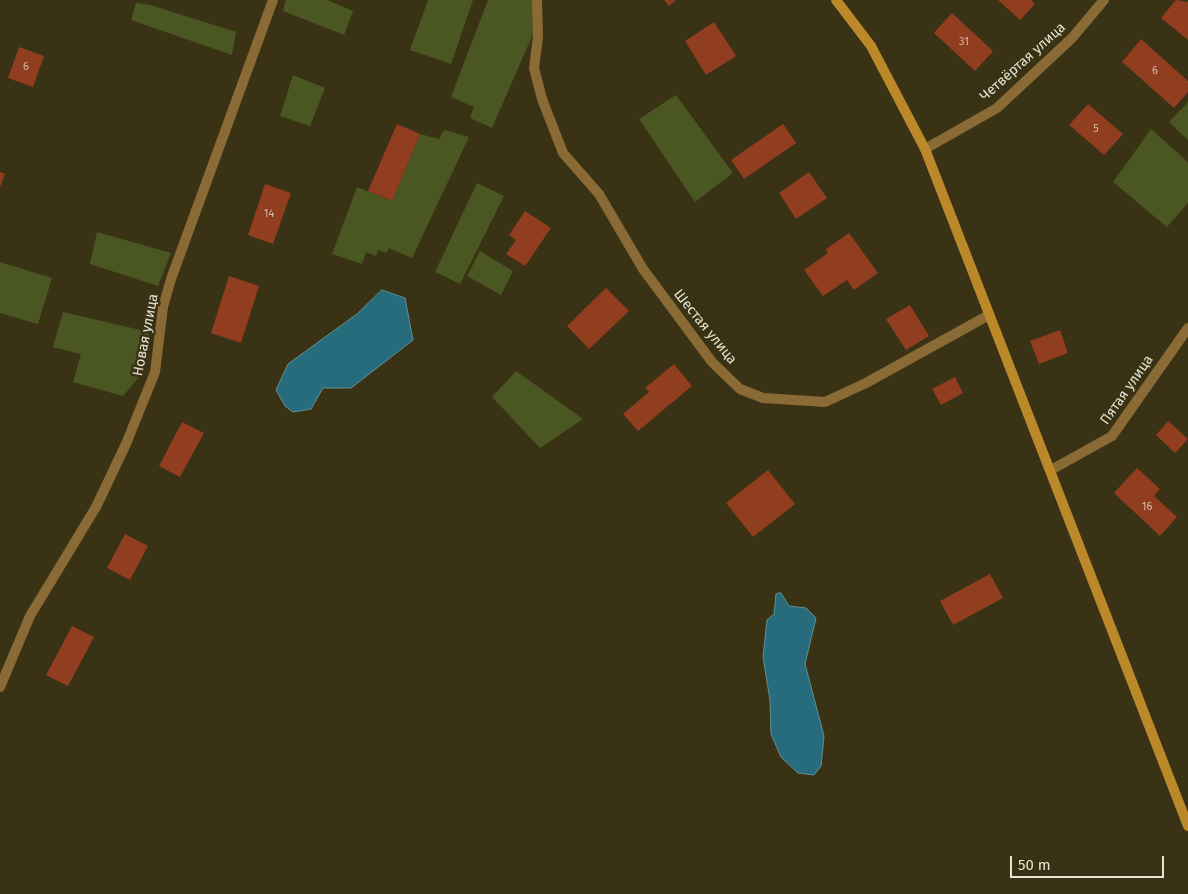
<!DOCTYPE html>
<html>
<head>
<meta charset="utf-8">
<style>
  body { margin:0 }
  #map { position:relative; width:1188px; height:894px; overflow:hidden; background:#3a3215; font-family:"Fira Sans",sans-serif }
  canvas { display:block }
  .scale { position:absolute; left:1010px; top:856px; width:154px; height:22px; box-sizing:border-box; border:2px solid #e8e4d3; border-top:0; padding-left:6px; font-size:15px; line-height:18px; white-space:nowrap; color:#e8e4d3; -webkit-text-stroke:4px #3a3215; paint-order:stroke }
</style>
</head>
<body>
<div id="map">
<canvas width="1188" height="894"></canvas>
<div class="scale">50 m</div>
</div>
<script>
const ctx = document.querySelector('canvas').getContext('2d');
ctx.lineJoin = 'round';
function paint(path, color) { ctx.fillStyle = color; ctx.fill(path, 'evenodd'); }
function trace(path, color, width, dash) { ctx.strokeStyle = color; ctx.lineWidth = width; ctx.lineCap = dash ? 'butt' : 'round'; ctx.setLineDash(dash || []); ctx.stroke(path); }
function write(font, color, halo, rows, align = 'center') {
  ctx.font = font + ' "Fira Sans",sans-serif'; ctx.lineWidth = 5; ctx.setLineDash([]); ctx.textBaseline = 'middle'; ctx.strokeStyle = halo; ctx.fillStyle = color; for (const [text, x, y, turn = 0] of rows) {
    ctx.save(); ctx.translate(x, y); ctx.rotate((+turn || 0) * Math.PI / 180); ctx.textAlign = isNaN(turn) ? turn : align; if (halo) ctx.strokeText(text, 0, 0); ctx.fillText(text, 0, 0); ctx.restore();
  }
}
paint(new Path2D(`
  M286,0H327L353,11L344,35L283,11Z
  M428,0H473L451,64L410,50Z
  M488,0H533V34L492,128L470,118L474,107L451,97Z
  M136,3L150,5L236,32L232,55L131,20Z
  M293,75L325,88L310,126L280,116Z
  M676,95L733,173L695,202L639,119Z
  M1188,102V140L1169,122Z
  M1151,129L1188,162V203L1167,227L1113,182Z
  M444,130L469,137L412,258L389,248L386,253L378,250L376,256L366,252L362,264L332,254L357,187L392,201L420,134L439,139Z
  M477,183L504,196L460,284L435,272Z
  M97,232L171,253L158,286L90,264Z
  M480,251L513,271L501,295L467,276Z
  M0,262L52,278L38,324L0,313Z
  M63,312L149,332L145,370L123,396L73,382L81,354L53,347Z
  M516,371L583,419L540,448L492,397Z`), '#4b5722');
const water = new Path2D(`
  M382,290L405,298L413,340L351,388H323L311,409L293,412L285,406L276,390L288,364L357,314Z
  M781,593L789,606L806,608L816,618L805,664L824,736L821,766L814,775L798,773L781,757L771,734L770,700L763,657L767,620L774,614L776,594Z`);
paint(water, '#276c7c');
trace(water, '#619096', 1);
paint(new Path2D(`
  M664,0H676L669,6Z
  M998,0H1031L1035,4L1020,20Z
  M1176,0L1188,2V40L1161,18Z
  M952,13L993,51L975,71L934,33Z
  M714,22L736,56L706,75L685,41Z
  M1141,39L1188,81V92L1174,108L1122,62Z
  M19,47L44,56L33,87L8,78Z
  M1088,104L1123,134L1104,155L1069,125Z
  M397,124L420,134L392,201L368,191Z
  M783,124L796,143L744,179L731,160Z
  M0,172L5,174L0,187Z
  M809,172L827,198L796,219L779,193Z
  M265,184L291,193L273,244L248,235Z
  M525,211L551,228L525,266L506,254L516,240L509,235Z
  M849,233L878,273L854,290L847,280L823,296L804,270L828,253L826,249Z
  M229,276L259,286L241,343L211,333Z
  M606,288L629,311L589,349L567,326Z
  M910,305L929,336L906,350L886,319Z
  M1060,330L1068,353L1039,364L1030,341Z
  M674,364L692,386L638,431L623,414L649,392L645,388Z
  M955,377L963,393L941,405L932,389Z
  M1168,421L1188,439L1175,453L1156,435Z
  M182,422L204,433L180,477L159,466Z
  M1137,468L1160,489L1154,496L1177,517L1160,536L1114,493Z
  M768,470L795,504L753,537L726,503Z
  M125,534L148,546L130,580L107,568Z
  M990,574L1003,598L953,625L940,601Z
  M72,626L94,637L68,686L46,675Z`), '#913d20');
trace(new Path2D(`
  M537,0L538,37L534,68L542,99`), '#8a6b35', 10);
trace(new Path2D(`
  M542,99L563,153L599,194L643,269L712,362L740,389L763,398L825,402L866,383L989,315
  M925,149L997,108L1072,38L1104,0
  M1051,470L1112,436L1188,328
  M0,687L30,616L96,507L126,444L155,372L163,307L171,279L273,0`), '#8a6b35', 10);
trace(new Path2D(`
  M836,0L871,46L925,149L1188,826`), '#bb892a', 10);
write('11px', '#d2baa6', null, [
  ["31",964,42],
  ["6",26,67],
  ["6",1155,71],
  ["5",1096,129],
  ["14",269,214],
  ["16",1147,507]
]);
write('14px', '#e8e4d3', '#3a3215', [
  ["Четвёртая улица",1023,62,-42],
  ["Шестая улица",705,327,51],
  ["Новая улица",146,335,-79],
  ["Пятая улица",1127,390,-55]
]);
</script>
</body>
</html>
